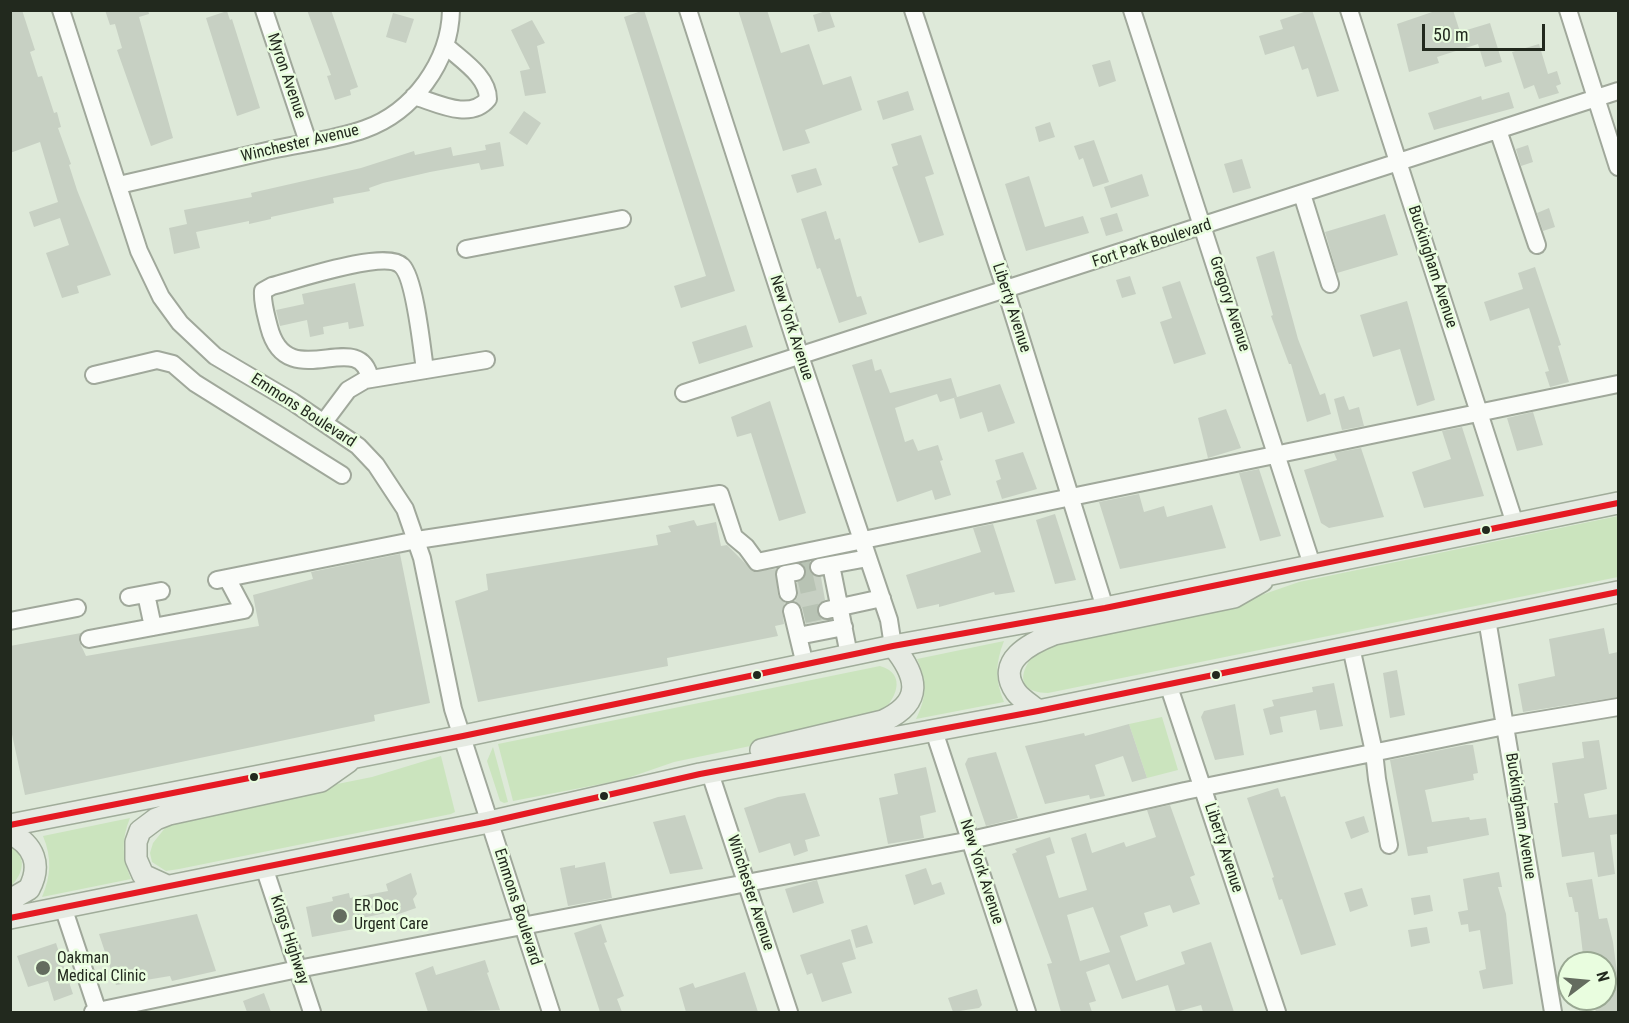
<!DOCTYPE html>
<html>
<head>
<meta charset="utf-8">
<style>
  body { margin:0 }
  #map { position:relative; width:1629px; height:1023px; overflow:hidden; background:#dee9d9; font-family:"Roboto Condensed",sans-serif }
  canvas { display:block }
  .frame { position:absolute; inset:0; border:12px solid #22291e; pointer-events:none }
  .north { position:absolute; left:1557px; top:951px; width:60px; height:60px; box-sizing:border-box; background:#e9fddf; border:2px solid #99a892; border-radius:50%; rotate:74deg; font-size:16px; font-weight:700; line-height:24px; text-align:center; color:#22291e }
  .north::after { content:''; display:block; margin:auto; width:21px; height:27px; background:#646c5f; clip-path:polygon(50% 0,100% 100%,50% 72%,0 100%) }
  .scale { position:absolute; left:1422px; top:24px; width:123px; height:27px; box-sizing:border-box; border:3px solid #22291e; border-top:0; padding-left:8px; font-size:18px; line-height:21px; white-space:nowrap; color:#22291e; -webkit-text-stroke:4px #e9fddf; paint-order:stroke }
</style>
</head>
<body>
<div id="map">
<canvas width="1629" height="1023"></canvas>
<div class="frame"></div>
<div class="north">N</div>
<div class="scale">50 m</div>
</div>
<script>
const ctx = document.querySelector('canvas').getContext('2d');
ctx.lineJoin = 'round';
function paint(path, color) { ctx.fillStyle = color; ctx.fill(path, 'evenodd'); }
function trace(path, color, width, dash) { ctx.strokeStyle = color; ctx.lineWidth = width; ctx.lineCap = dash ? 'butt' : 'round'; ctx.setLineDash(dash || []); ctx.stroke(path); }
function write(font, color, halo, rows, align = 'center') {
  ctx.font = font + ' "Roboto Condensed",sans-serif'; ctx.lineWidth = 5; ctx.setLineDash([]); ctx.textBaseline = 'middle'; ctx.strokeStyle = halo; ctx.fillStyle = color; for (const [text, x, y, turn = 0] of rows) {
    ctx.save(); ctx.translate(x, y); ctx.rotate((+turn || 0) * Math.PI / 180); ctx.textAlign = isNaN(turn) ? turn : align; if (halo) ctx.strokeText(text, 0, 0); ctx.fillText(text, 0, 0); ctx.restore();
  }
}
paint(new Path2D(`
  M1618,516V577L1048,693C1004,692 1028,655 1049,641L1247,600L1299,582Z
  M1004,641C995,664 995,680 1004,702L916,719C927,697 927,681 917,659Z
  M880,666C908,674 896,701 878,715C873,718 866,721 860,723L674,762L622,780L513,801L511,793L498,744Z
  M1162,717L1178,770L1147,778L1129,724Z
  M493,747L508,802L504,803L500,801L487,761Z
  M441,756L455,812L451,814L179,869L166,871L152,862L150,853L153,843L169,823L203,811L372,777Z
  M130,818C121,840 122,857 131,879L42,897C51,876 52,858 43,836Z
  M11,845C27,856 24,873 11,886Z`), '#cbe4be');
paint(new Path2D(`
  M10,10H22L35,50L30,52L38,77L42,76L54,113L57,112L61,127L58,128L71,164L69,165L77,190L111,275L77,286L79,293L62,298L46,253L69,245L60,218L34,227L29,212L58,202L40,142L10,153Z
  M105,10H148L149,14L139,17L173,138L151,146L117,50L122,48L115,24L110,25Z
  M307,10H331L358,87L350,90L351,95L335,100L327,76L331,75Z
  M644,10L735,291L681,308L674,286L706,276L624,17Z
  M738,10H767L781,53L809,44L823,85L851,76L862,110L805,130L810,143L783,151Z
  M829,10L835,27L818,32L813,15Z
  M1310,10H1312L1339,91L1317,97L1308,68L1302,70L1294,46L1265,55L1259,36L1283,29L1280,20Z
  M1438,10H1453L1460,32L1490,23L1502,62L1485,67L1478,44L1437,57L1439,63L1409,72L1397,24Z
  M227,11L230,20L232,19L260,108L237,116L206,18Z
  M393,13L414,19L406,43L386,37Z
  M532,20L545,43L537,46L546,93L525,96L520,71L530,69L511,30Z
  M1539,44L1548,74L1557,71L1561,84L1556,86L1559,93L1539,99L1534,85L1524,89L1512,52Z
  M1110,60L1116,81L1099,87L1092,65Z
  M908,91L914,110L883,120L877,101Z
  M1509,92L1514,108L1434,130L1428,113L1481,96L1482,100Z
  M524,111L541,123L527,145L509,133Z
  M1050,122L1055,137L1039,142L1035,127Z
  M921,135L934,174L925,177L944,235L919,243L892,167L898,165L891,144Z
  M1094,140L1109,182L1093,187L1083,158L1079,160L1074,146Z
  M500,142L504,166L481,170L479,163L430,172L383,183L369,188L370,191L333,198L334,203L271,217V219L249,224V221L196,232L200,248L174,254L169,228L187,224L184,210L252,197L251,193L361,168L414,151L415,155L451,147L453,156L486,150L485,145Z
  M1528,145L1533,162L1521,166L1516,149Z
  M1242,159L1251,188L1233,193L1224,164Z
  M816,168L822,185L797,193L791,175Z
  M1142,174L1149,196L1111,208L1104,187Z
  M1029,176L1045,227L1083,216L1089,233L1026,251L1005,184Z
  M1549,208L1555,227L1543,231L1537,213Z
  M826,211L835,240L840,238L857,297L861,296L867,314L839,323L820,268L817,269L801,219Z
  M1117,213L1123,231L1106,236L1100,218Z
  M1385,214L1398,255L1337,273L1325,232Z
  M1274,251L1298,339L1320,395L1325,393L1331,414L1307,422L1291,364H1289L1271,316L1273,315L1256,257Z
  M1535,267L1561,345L1558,346L1569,382L1550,387L1545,372L1549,371L1529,308L1490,321L1484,302L1523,289L1518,273Z
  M1130,276L1136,294L1122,298L1116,280Z
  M1180,281L1206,354L1174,364L1160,322L1172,318L1162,287Z
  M355,283L364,326L349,329L348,322L323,327L324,334L310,337L307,320L280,326L276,310L304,304L302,294Z
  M1407,301L1435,400L1417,406L1400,349L1373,357L1360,315Z
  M746,325L753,347L699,364L692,342Z
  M872,359L875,371L881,369L890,393L951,378L957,397L940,402L937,394L895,408L905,442L913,439L918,451L938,445L943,460L940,461L951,495L935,500L932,490L897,502L852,365Z
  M1000,384L1015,423L988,432L982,412L960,419L954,398Z
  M1344,396L1349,410L1359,407L1364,426L1342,430L1334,399Z
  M770,401L806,513L779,521L751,433L737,437L731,417Z
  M1226,409L1241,448L1208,458L1198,418Z
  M1533,412L1543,445L1517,451L1507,418Z
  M1462,427L1484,496L1424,508L1412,472L1451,459L1442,431Z
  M1361,448L1384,517L1329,528L1321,523L1304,470L1337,460L1334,453Z
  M1023,452L1037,489L1002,499L996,481L1001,479L995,460Z
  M1259,469L1281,536L1260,541L1239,473Z
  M1139,494L1144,512L1164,506L1167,517L1212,505L1226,548L1120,569L1099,502Z
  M1055,514L1076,580L1055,584L1036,520Z
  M694,520L697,526L716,522L721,546L727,545L753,571L776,569L778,595L785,603L782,609L784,624L775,626L778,636L667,658L668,666L478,702L455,601L488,590L486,574L658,545L656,535L671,532L668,526Z
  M993,524L1015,592L995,595L994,592L939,607V604L917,609L906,575L981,552L973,528Z
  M400,554L430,703L374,715L375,721L25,795L10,725V646L81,633L79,641L86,656L259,626L253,595L313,579L311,572Z
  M809,563L811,573L821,577L825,600L820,603L817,612L825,620L806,624L802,608L795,601L798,596L797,582L806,575L803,564Z
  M1604,628L1609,654L1618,652V697L1523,712L1518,684L1555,676L1549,639Z
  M1397,670L1405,715L1390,718L1383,673Z
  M1334,683L1343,726L1320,730L1316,710L1280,717L1283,732L1270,735L1263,709L1274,706L1272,700L1313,692L1312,687Z
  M1235,704L1244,755L1215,760L1201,717L1204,711Z
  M1129,724L1147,778L1132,782L1123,756L1095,765L1105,796L1090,799L1089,795L1045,804L1025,746L1084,733L1085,736Z
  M1599,740L1607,789L1584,794L1589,818L1618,814V834L1610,835L1615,874L1598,877L1594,852L1562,857L1554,803H1558L1552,763L1584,758L1582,742Z
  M1466,745H1473L1478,773L1473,774L1474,780L1425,790L1432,822L1469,817L1470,820L1486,818L1489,835L1427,847L1428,853L1408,856L1390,760Z
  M996,752L1018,818L986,826L965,764L968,758Z
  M926,767L936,812L920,816L924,838L888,844L879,798L898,794L894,774Z
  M1278,788L1281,797L1285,796L1336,945L1301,955L1282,899L1279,900L1272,878L1274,877L1247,798Z
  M805,793L820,836L805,840L808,851L794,856L790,843L759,853L744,808L778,797Z
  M1170,805L1195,875L1190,877L1200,904L1173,913L1170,905L1144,913L1148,926L1120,936L1136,981L1185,964L1181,952L1211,942L1234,1012H1203L1201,1005L1176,1012L1168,985L1122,999L1109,964L1086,972L1096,1001L1089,1003L1092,1012H1061L1047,964L1052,963L1012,854L1017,852L1015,849L1050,837L1055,853L1046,856L1059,898L1087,890L1071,838L1086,833L1092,853L1124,842L1126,847L1156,837L1147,810ZM1093,907L1110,952L1080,961L1067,915Z
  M685,815L703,869L670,874L653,822Z
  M1364,816L1369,832L1351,839L1345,822Z
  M605,862L612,898L568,906L560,868L575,865V868Z
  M926,868L932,885L941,882L945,894L914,905L905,875Z
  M1499,872L1502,887H1498L1506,914L1513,984L1483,989L1479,971L1486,969L1480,930L1469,932L1468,924L1461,925L1458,912L1468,910L1463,879Z
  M411,873L417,894L413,899L416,908L396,915L395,911L362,918L365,927L312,937L306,907L333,901L332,897L349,893L350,898L388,891L386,884Z
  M1592,879L1599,919L1607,918L1613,942L1618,980V1012H1596L1593,999H1605V963H1584L1578,912H1575L1572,897H1569L1566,883Z
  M817,880L824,903L793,913L785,889Z
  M1362,888L1368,906L1350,912L1344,893Z
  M1430,895L1433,911L1414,915L1411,898Z
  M197,914L216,971L172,981L170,976L116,985L99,934Z
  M601,924L607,942L604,943L624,996L617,999L622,1012H600L574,933Z
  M867,925L873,943L856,948L851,930Z
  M1427,927L1430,943L1411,947L1408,930Z
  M850,939L856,959L842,963L852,993L822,1002L812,973L807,975L800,955Z
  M56,943L73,994L54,1001L48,981L28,987L17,956Z
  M485,960L489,972L487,973L500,1010L428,1012L415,973L433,966L436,975Z
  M745,972L758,1012H686L679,988L693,983L695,988Z
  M977,989L982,1005L979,1008L953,1012L948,998Z
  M264,993L271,1012H247L243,1001Z`), '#c7d0c3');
trace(new Path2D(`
  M796,572L819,567
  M799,586L821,581
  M804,615L827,610`), '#b8c3b4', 16, [16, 8]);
const minor = new Path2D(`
  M61,10L139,251L161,297L180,323L215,356L293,402L358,446L376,465L405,509L422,558L453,709L551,1012
  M264,10L308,142
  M688,10L800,356L889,620L893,646
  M913,10L1006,291L1105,608
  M1132,10L1312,565
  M1349,10L1515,524
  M1568,10L1618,167
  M414,96C437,103 470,121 488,99C488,76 461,60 445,45
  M1498,130L1537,245
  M119,185C170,173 220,162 271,150C302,143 335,140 365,129C413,112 450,62 451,10
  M1302,194L1330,284
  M466,249L622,219
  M94,375L157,360L173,364L195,383L342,475
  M370,379C360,325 287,397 269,327C266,315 262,303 263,291L272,286C296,280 386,249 402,266C415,279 422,349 425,370
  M684,393L1618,91
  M324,422L348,390L365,380L486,360
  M831,565L849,655
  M819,567L868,558
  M217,580L417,540L720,494L734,537L746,547L757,562L1618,384
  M788,593L785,574L796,572
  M146,594L153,627
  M129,597L161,591
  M827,610L882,598
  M792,611L805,665
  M1487,619L1553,1012
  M10,621L77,608
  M798,636L844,627
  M89,639L244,610L227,578
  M1351,647L1374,752L1377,779L1389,845
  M1168,684L1277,1012
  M934,731L1027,1012
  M710,773L789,1012
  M264,867L312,1012
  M63,907L98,1012
  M93,1012L298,969L971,840L1185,791L1505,726L1618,707`);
const major = new Path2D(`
  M1038,711C1031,705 1021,699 1016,692C994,661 1031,643 1054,634L1234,597L1262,581
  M761,750L883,721C924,702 918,677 893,646
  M10,825L463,736L893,646L1105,608L1618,503
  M10,833C34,845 42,865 29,889L10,900
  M167,886L143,875L136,859V842L140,831L156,819L169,814L321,781L348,762
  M10,918L489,822L700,774L1038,711L1618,592`);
trace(minor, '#a0a89b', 20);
trace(major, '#a0ac9a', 24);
trace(minor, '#fafcf9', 16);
trace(major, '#e5eae2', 21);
trace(new Path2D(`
  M10,825L463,736L893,646L1105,608L1618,503
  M10,918L489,822L700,774L1038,711L1618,592`), '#e51a23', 6);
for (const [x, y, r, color] of [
  [1486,530,5,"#22291e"],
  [757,675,5,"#22291e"],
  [1216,675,5,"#22291e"],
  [254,777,5,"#22291e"],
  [604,796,5,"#22291e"],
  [340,916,8,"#646c5f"],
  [43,968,8,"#646c5f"]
]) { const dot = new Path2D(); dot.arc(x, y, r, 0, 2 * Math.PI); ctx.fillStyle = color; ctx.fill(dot); trace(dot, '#e9fddf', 2); }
write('16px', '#22291e', '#e9fddf', [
  ["Myron Avenue",286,76,71],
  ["Winchester Avenue",300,144,-13],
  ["Fort Park Boulevard",1152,244,-18],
  ["Buckingham Avenue",1432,267,72],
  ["Gregory Avenue",1229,304,72],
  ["Liberty Avenue",1011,308,72],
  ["New York Avenue",791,328,72],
  ["Emmons Boulevard",303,411,33],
  ["Buckingham Avenue",1520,816,81],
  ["Liberty Avenue",1223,848,72],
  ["New York Avenue",981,872,72],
  ["Winchester Avenue",750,893,72],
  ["Emmons Boulevard",517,907,72],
  ["Kings Highway",289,940,72]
]);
write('16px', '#22291e', '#e9fddf', [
  ["ER Doc",354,907],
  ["Urgent Care",354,925],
  ["Oakman",57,959],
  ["Medical Clinic",57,977]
], 'left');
</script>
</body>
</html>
